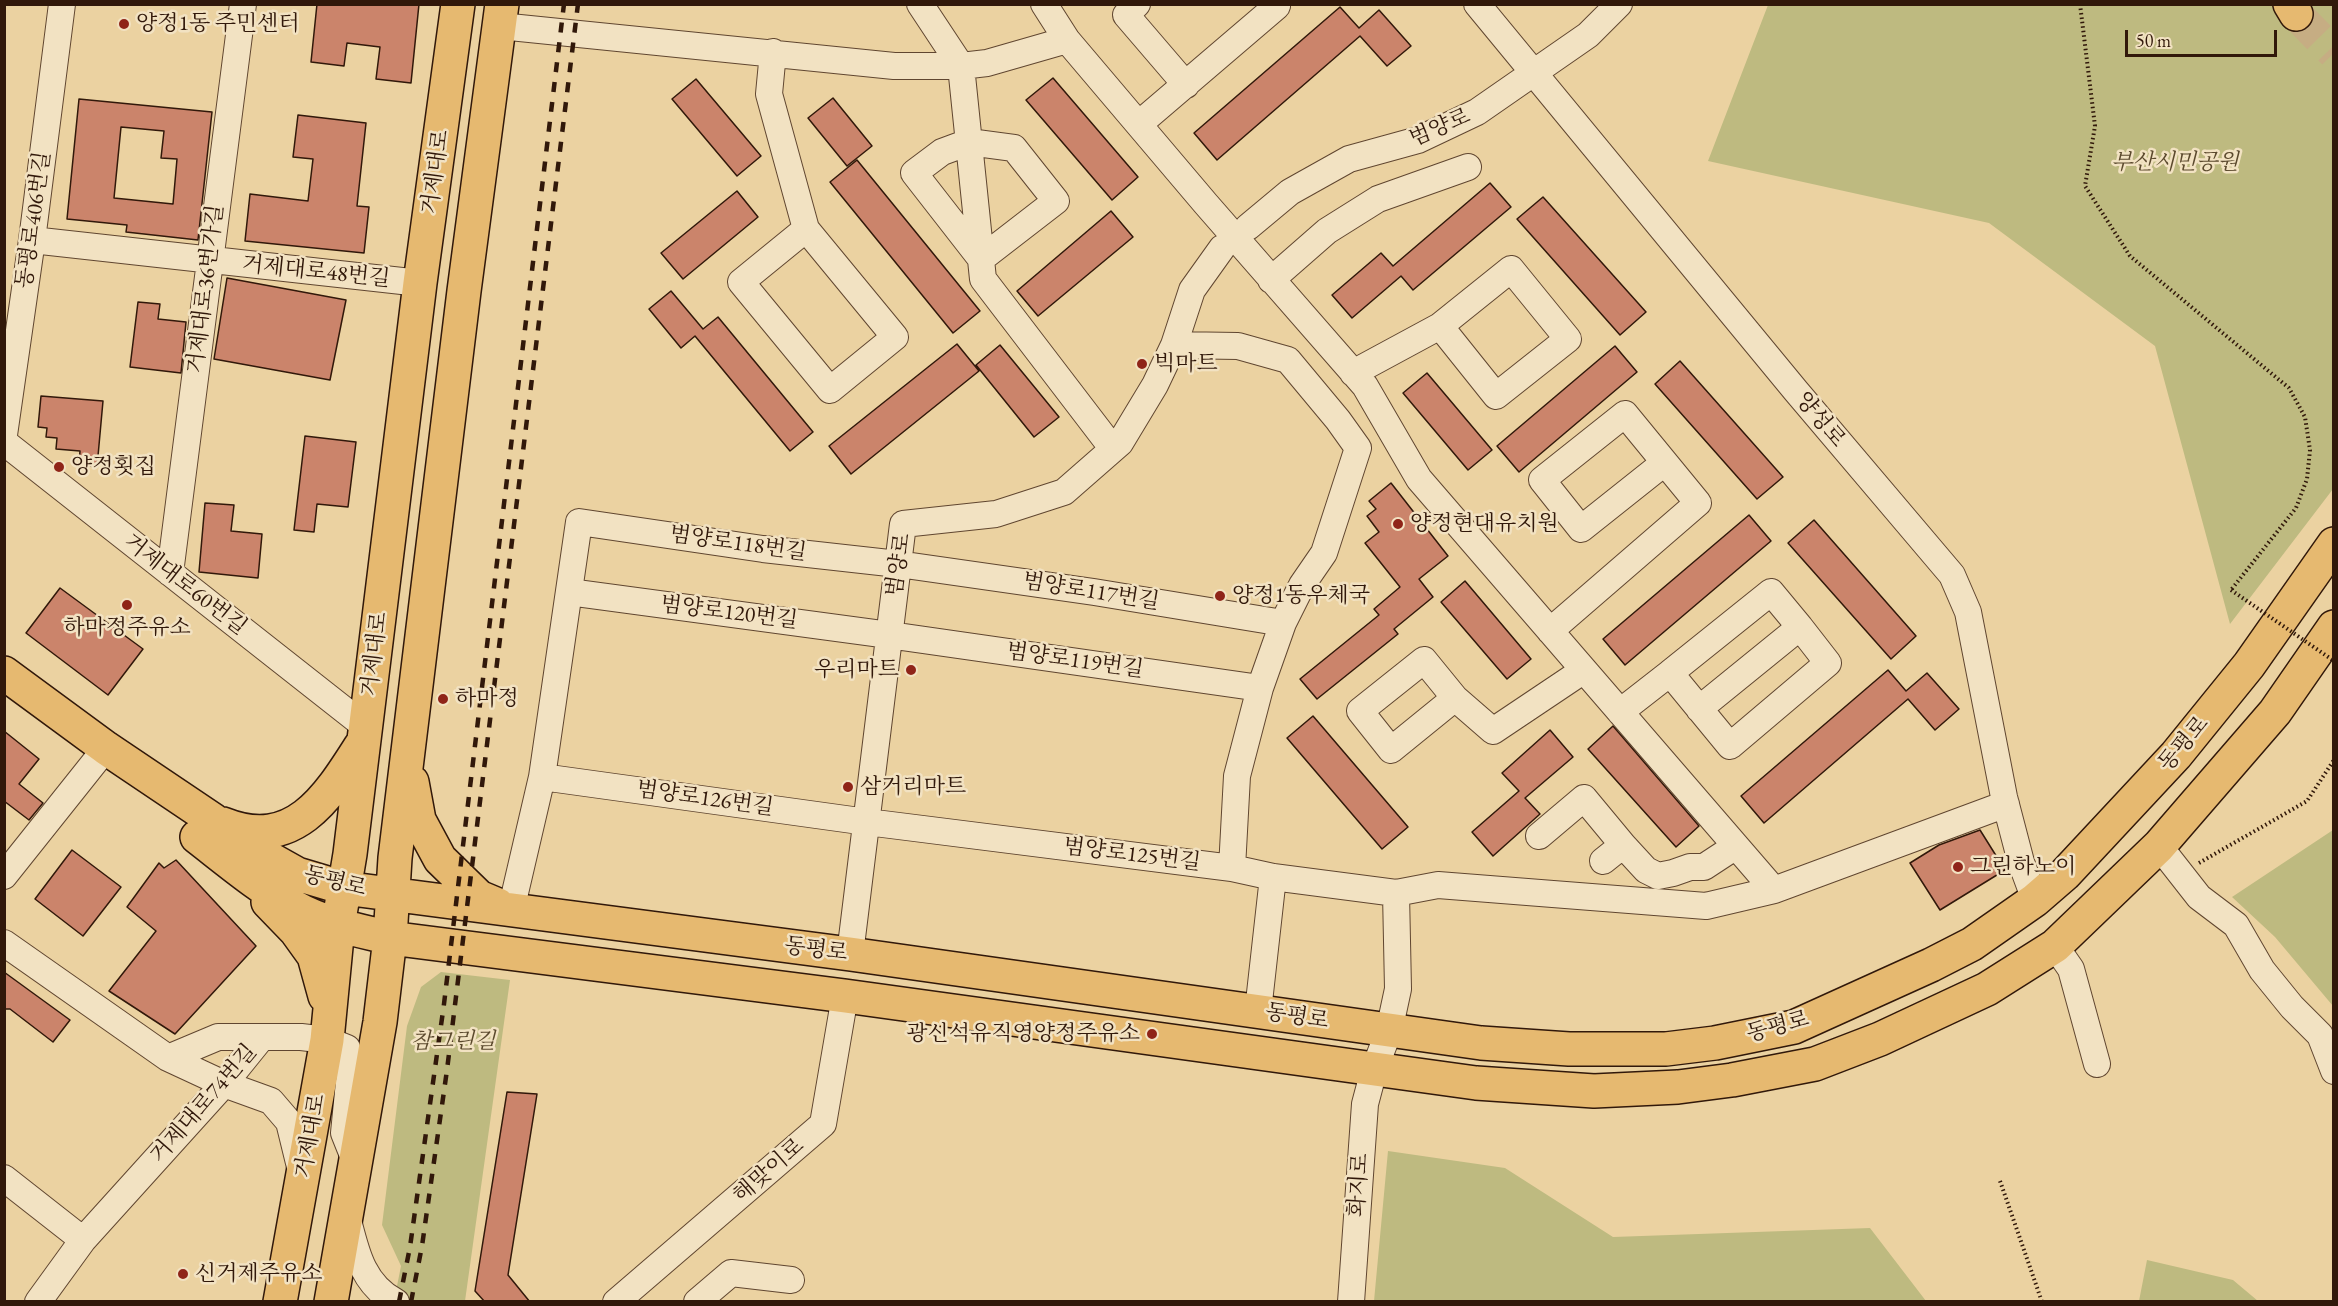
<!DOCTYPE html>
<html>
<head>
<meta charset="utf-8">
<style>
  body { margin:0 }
  #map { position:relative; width:2338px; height:1306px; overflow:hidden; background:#ebd2a1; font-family:"EB Garamond",serif }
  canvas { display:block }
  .frame { position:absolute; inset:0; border:6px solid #31180a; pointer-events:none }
  .scale { position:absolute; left:2125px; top:30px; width:152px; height:27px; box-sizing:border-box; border:3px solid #31180a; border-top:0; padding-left:8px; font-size:18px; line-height:21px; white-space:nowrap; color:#31180a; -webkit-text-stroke:4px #f2e2c2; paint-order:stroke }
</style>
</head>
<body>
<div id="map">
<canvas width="2338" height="1306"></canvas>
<div class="frame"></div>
<div class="scale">50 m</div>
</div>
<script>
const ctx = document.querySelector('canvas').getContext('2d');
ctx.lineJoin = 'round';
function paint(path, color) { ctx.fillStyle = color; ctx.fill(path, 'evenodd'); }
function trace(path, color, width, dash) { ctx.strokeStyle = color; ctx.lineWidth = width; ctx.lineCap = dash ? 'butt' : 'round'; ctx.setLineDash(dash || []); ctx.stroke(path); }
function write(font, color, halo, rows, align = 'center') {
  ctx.font = font + ' "EB Garamond","Noto Serif KR",serif'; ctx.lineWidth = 5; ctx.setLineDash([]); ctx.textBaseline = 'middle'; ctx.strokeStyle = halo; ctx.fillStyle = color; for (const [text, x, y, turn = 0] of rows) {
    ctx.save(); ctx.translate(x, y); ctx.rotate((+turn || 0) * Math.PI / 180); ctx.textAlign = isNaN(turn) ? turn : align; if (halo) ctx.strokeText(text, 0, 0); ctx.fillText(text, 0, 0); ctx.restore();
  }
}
paint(new Path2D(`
  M1768,5H2333V489L2230,624L2155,346L1989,223L1708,161Z
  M2333,830V1006L2275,937L2232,897Z
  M441,972L510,980L465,1301H394L401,1266L382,1225L407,1026L421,987Z
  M1388,1151L1505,1168L1613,1237L1870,1228L1926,1301H1374Z
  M2147,1260L2233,1280L2258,1301H2139Z`), '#beba80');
const building = new Path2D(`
  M317,4H419L411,83L376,79L380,47L347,43L344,66L311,62Z
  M1340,7L1359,28L1379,10L1411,46L1387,66L1360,36L1217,160L1194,133Z
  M1053,78L1138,177L1112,200L1026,100Z
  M696,79L761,156L737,176L672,99Z
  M833,98L872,146L847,166L808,118Z
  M79,99L212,112L198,240L126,232L127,225L67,219ZM121,127L164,131L161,158L177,159L173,204L114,198Z
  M298,115L366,123L357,206L369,207L364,253L245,241L250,194L308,201L313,159L293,157Z
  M857,160L980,311L953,333L830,182Z
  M1490,183L1511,207L1413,290L1401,276L1352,318L1332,295L1381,253L1393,266Z
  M737,191L758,217L683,279L661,253Z
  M1543,197L1646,312L1620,335L1517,219Z
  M1111,211L1133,237L1038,316L1017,291Z
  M227,278L346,300L330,380L214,359Z
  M671,291L703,329L718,317L813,432L790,451L695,336L681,348L649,309Z
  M138,302L160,304L158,319L186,322L181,373L130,367Z
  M957,344L979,371L851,474L829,446Z
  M1000,345L1059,417L1034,437L976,365Z
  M1615,346L1637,372L1519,472L1497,446Z
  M1680,361L1783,477L1757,499L1655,384Z
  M1427,373L1492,450L1468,470L1403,393Z
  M41,396L103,401L97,467L79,465L80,451L56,449L57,438L46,437L47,428L38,427Z
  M305,436L356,442L348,507L317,504L314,532L294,530Z
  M1391,483L1448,556L1419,579L1433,597L1394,629L1398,634L1317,699L1300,679L1379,615L1374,609L1400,587L1365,543L1379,532L1367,516L1376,509L1369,501Z
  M205,503L234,505L231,531L262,534L258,578L199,572Z
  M1749,515L1771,541L1625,665L1603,639Z
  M1814,520L1916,636L1891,659L1788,543Z
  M1465,581L1531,659L1507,679L1441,602Z
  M60,588L143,649L108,695L26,633Z
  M1888,670L1906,691L1927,673L1959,709L1935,730L1908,699L1764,823L1741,796Z
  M1313,716L1408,827L1382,849L1287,738Z
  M1613,726L1699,826L1676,847L1588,749Z
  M1550,730L1573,757L1525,798L1540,814L1493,856L1472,832L1519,791L1502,773Z
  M4,731L39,759L19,784L43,803L29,820L4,801Z
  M1980,830L2005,870L1940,910L1910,863L1939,845Z
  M72,850L121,887L83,936L35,899Z
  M176,860L256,946L175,1034L109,991L156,931L127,907L159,863L164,868Z
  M4,972L70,1020L53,1042L10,1009H4Z
  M507,1092L537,1094L508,1275L530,1302H485L475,1291Z`);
paint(building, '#cb846b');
trace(building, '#31180a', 1.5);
trace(new Path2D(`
  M2296,14L2334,53`), '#c6ad83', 33, [33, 16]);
const minor = new Path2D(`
  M920,4L961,66L983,279L1113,449
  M1044,4L1067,40
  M1137,4L1126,15L1186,85
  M1477,4L1796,391L1952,575L1968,612L2004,797L2021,862L2035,900
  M500,26L894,66H961L987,63L1067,40L1206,204L1365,386L1419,479L1774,890
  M773,52L769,94L806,229
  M1139,124L1277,6L1276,4
  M969,142L1014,148L1056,201L981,259L914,173L942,152Z
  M1248,227L1290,192L1349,159L1418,140L1477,112L1588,35L1619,4
  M806,229L895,337L830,390L741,282Z
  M32,240L420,283
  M1511,269L1568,339L1496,396L1440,326Z
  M1271,280L1327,231L1378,199L1468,167
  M1174,345L1238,346L1288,360L1338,420L1358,448L1324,553L1302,585L1283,623L1260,688L1237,776L1232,868
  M1353,373L1440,326
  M4,435L32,240L62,4
  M4,442L366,727
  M170,573L243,4
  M569,592L889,635L1260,688
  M1550,631L1698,503L1625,414L1542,480L1581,529L1664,463
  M1455,698L1391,750L1360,711L1424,660L1455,698L1493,731L1584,670
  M1699,709L1800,627L1771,592L1670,673L1730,746L1828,663L1800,627
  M1620,712L1670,673
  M542,777L867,822L1232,868L1273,877L1396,893
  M1539,836L1584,798L1623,845
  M2159,846L2199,897L2236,925L2262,970L2292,1007L2320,1035L2334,1071
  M1603,861L1623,845L1646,870L1658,876L1673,873L1690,867H1704L1736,846
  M4,876L106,748
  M511,910L542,777L579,522L763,549L898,564L1094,592L1283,623
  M4,943L168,1058L224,1084L271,1101L289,1122L301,1171
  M2055,946L2071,969L2097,1064
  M850,954L903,524L996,514L1064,492L1120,443L1155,385L1174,345L1192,290L1222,248
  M1258,1011L1273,877
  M168,1058L218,1037H301L327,1040L347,1048L351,1061L344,1133L356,1163
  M4,1178L83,1240
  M348,1220C356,1252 363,1285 396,1302
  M38,1302L83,1240L224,1084L262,1037
  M616,1302L823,1124L845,996
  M697,1302L731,1273L791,1280
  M1351,1302L1365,1104L1374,1070L1389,1031L1398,989L1396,893L1438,885L1706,906L1774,890L2006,804`);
const major = new Path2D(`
  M2290,4L2296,14
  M4,673L106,748L213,820L238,841L297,874L344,888L850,954L1481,1043L1569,1049H1666L1715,1043L1794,1027L1931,965L1972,944L2035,900L2065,874L2176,755L2249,665L2334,544
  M412,782L419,820L440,859L479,897L498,905
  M223,824C293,852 327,799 360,747
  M197,837C228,861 260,888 294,907C324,924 358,930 390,938L845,996L1476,1083L1594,1091L1678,1087L1732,1080L1815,1064L1880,1039L1987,989L2055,946L2159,846L2275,712L2334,627
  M268,902L296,931L314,956L325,996
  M280,1302L327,1040L338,926L350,854L420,283L458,4
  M331,1302L380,1022L390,938L395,858L464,291L502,4`);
trace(minor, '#604630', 28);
trace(major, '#31180a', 36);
trace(new Path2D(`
  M2080,4L2095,126L2085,186L2130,256L2289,388L2305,417L2310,450L2307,479L2296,508L2231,590
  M2199,863L2307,801L2334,760
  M2000,1181L2042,1302`), '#31180a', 4, [1.5, 3]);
trace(minor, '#f2e2c2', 26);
trace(major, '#e6b970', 33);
trace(new Path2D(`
  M399,1302L410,1247L444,1004L564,4
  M411,1302L422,1246L447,1070L578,4`), '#31180a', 4.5, [10, 10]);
trace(new Path2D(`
  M2231,590L2334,661`), '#31180a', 4, [1.5, 3]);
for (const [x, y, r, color] of [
  [124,24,6,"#8f2418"],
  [1142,364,6,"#8f2418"],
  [59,467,6,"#8f2418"],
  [1398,524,6,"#8f2418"],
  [1220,596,6,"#8f2418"],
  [127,605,6,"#8f2418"],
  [911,670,6,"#8f2418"],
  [443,699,6,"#8f2418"],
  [848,787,6,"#8f2418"],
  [1958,867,6,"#8f2418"],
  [1152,1034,6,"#8f2418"],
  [183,1274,6,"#8f2418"]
]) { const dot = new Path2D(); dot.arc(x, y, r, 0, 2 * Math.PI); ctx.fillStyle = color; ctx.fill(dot); trace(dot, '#f2e2c2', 2); }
write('22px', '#31180a', '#f2e2c2', [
  ["양정1동 주민센터",136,24],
  ["빅마트",1154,364],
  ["양정횟집",71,467],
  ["양정현대유치원",1410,524],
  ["양정1동우체국",1232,596],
  ["하마정주유소",127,628,"center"],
  ["우리마트",899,670,"right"],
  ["하마정",455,699],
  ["삼거리마트",860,787],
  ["그린하노이",1970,867],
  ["광신석유직영양정주유소",1140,1034,"right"],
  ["신거제주유소",195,1274]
], 'left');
write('22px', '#31180a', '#f2e2c2', [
  ["범양로",1440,128,-23],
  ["거제대로",436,172,-82],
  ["동평로406번길",34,220,-82],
  ["거제대로48번길",316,272,6],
  ["거제대로36번가길",206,289,-83],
  ["양성로",1820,420,50],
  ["범양로118번길",738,544,8],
  ["범양로",899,565,-82],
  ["거제대로60번길",185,585,38],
  ["범양로117번길",1091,592,9],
  ["범양로120번길",729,613,7],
  ["거제대로",375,654,-83],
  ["범양로119번길",1075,661,8],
  ["동평로",2184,744,-50],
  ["범양로126번길",705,799,8],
  ["범양로125번길",1132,855,7],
  ["동평로",335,882,14],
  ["동평로",816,950,7],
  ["동평로",1297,1017,9],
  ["동평로",1778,1027,-15],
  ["거제대로74번길",204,1104,-49],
  ["거제대로",311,1136,-80],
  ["해맞이로",769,1171,-41],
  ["화지로",1359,1185,-86]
]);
write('italic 22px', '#5b492d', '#f2e2c2', [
  ["부산시민공원",2175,163],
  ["참그린길",453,1042]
]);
</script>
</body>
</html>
